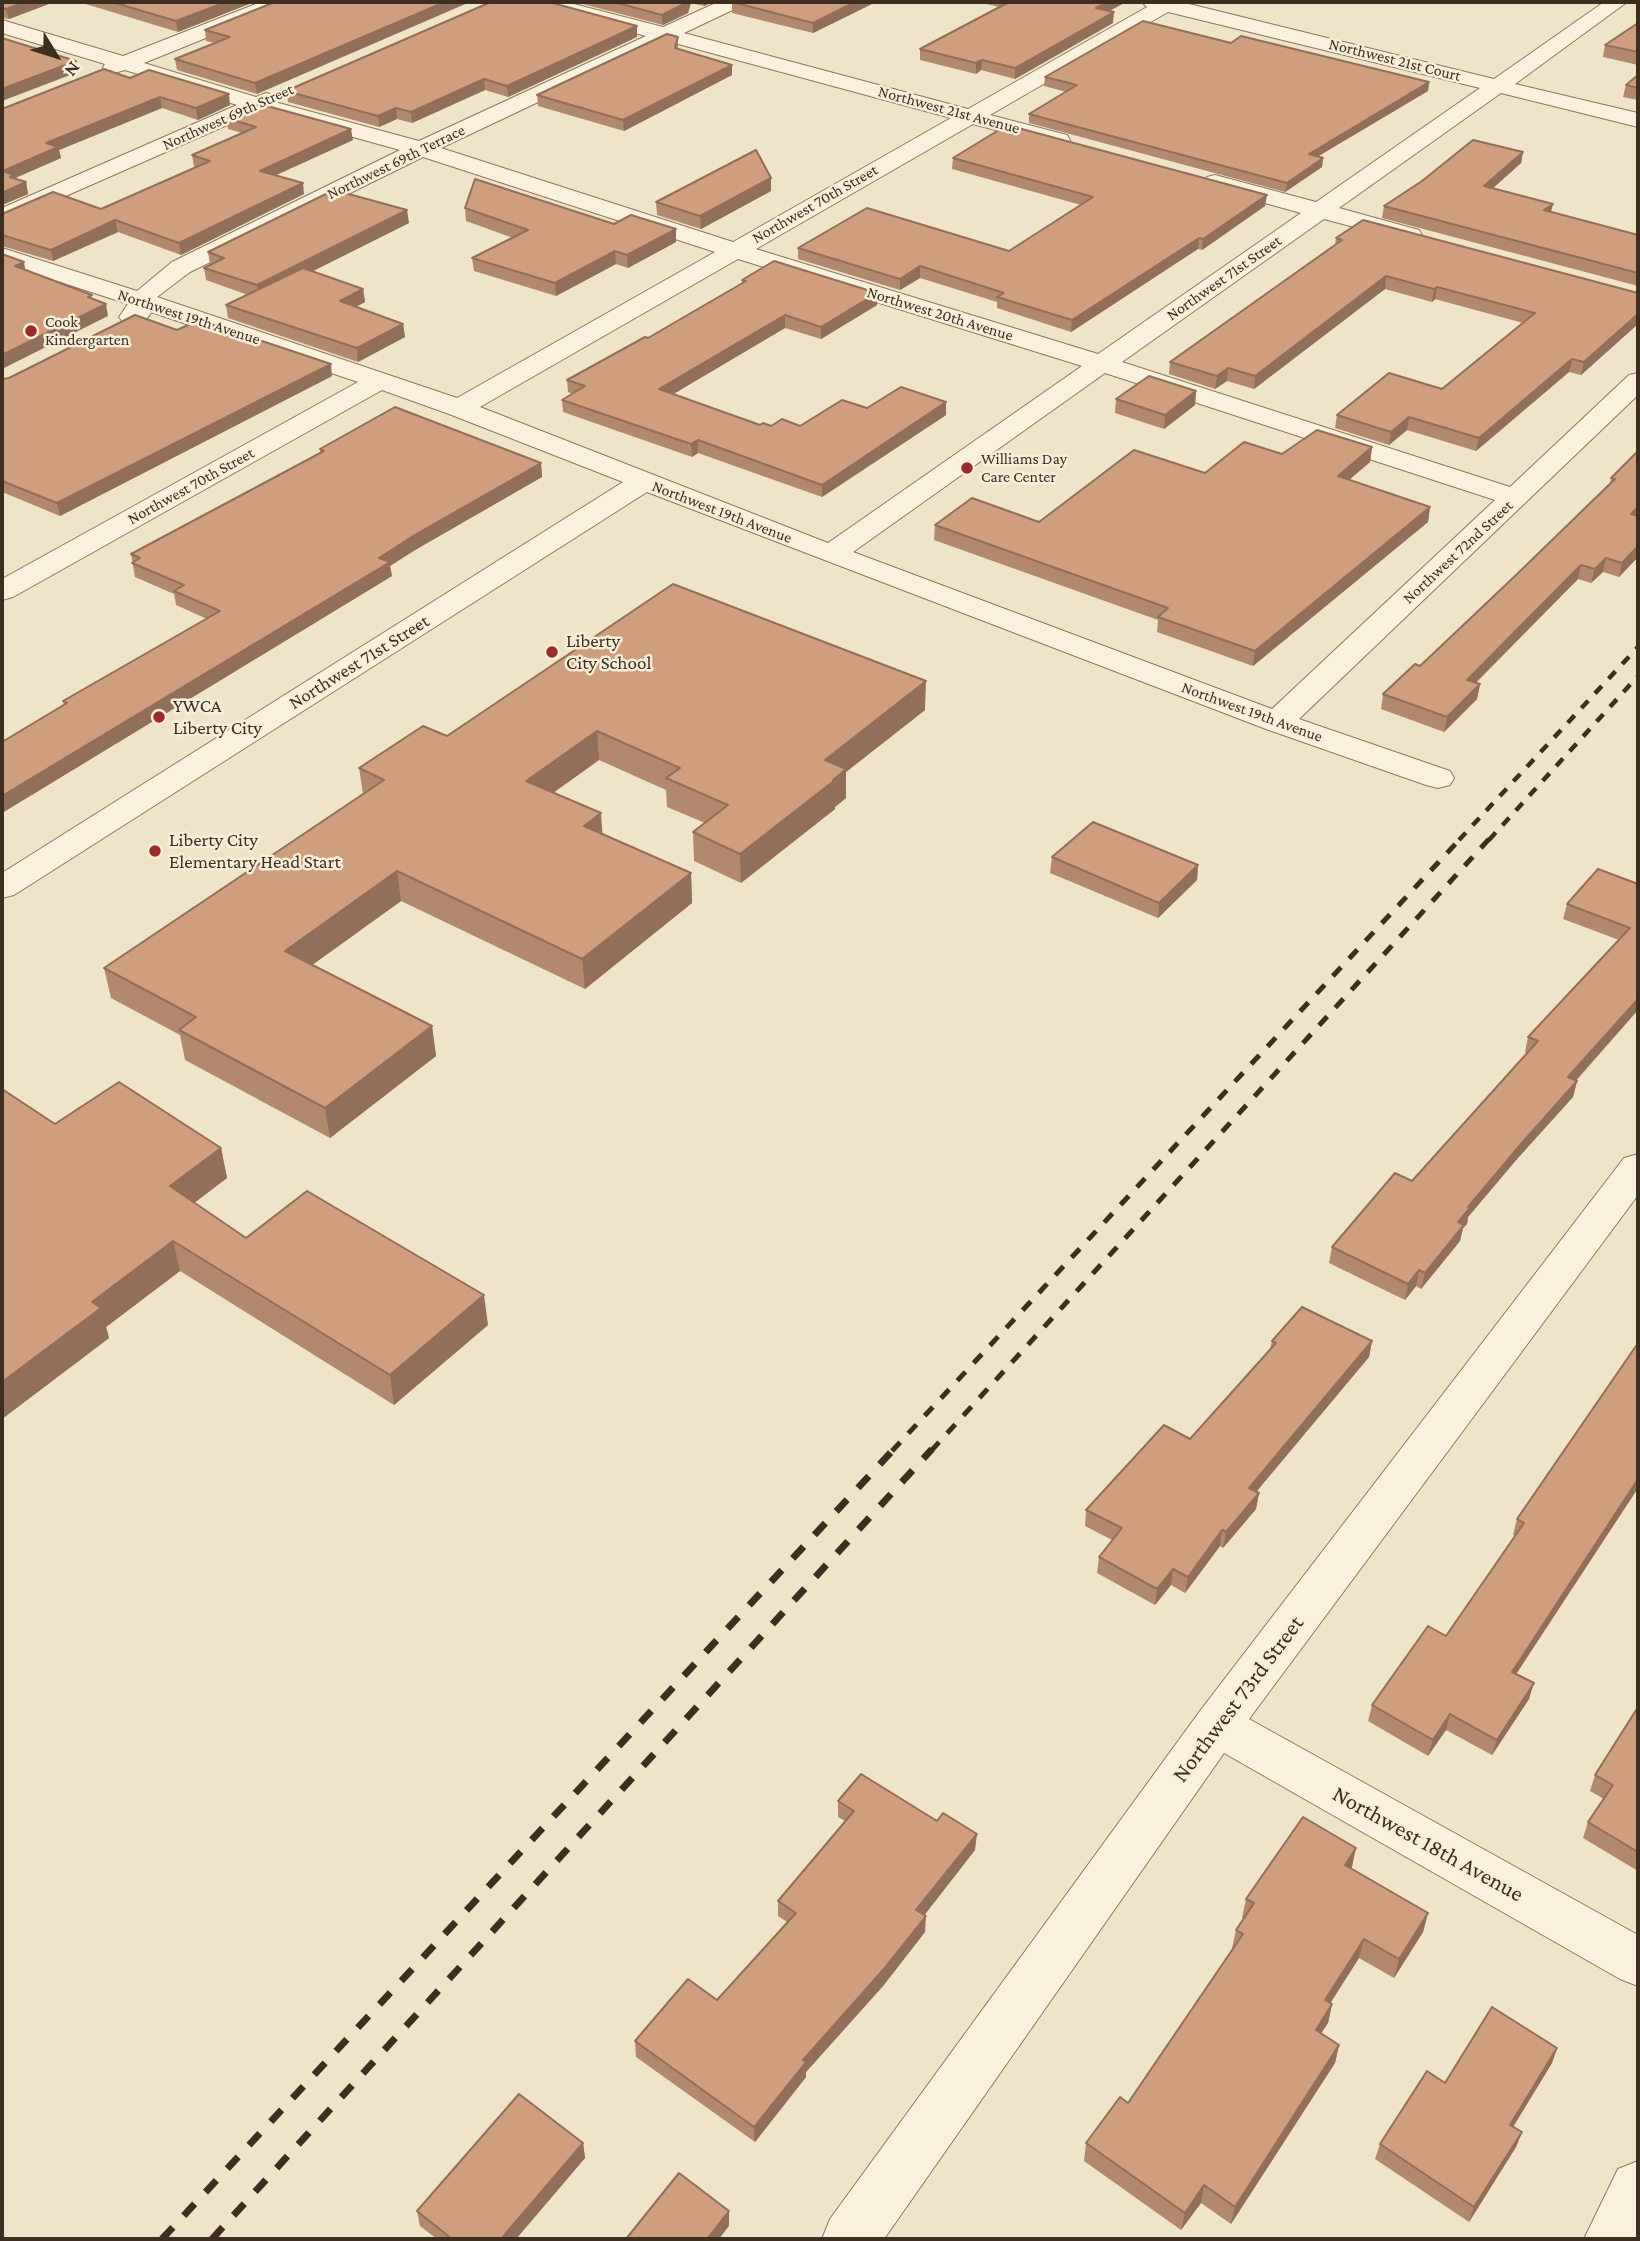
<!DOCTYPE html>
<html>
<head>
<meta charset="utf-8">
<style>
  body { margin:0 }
  #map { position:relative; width:1640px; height:2241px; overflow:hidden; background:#f0e4c8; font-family:"Crimson Pro",serif }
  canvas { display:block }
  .frame { position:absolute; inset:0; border:4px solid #3d2e20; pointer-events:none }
  .north { position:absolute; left:21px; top:21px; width:70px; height:70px; -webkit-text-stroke:5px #f7eed8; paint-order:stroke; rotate:128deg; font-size:19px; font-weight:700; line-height:28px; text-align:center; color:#3d2e20 }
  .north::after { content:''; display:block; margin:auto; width:24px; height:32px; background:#3d2e20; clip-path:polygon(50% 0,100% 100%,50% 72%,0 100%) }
</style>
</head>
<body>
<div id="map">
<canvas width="1640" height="2241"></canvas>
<div class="frame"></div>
<div class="north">N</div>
</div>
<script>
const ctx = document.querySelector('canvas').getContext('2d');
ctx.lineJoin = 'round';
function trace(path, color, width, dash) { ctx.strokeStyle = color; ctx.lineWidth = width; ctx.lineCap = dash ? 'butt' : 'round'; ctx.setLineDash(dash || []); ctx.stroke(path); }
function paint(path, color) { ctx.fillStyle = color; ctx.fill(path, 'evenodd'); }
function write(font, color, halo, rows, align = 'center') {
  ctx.font = font + ' "Crimson Pro",serif'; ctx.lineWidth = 5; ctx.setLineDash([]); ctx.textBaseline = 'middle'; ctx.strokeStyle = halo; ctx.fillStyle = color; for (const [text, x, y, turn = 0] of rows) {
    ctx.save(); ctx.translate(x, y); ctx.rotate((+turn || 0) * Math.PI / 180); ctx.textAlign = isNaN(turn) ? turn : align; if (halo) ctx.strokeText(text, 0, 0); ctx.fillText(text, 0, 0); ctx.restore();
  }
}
const minor = new Path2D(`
  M261,2H288L285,6L144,63L256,97L266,93L274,95L275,102L419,141L646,36L537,6L534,2H566L663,27L718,2H744L741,6L684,33L968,109L1147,7L1142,2H1181L1494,79L1604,2H1627L1515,84L1638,113V127L1501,93L1339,208L1419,230L1422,235L1419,240L1410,242L1324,219L1122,362L1510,487L1629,375L1638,373V395L1299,719L1450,771L1454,778L1450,785L1438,788L1426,785L1266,729L647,492L14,895L2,898V873L623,482L449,414L382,390L13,597L2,600V579L358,382L151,312C146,324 135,325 123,322L119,317L128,304L2,263V248L137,291L172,262L400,150L259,111L2,224V208L237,105L125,70L114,73L106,72L103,67L105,64L2,33V20L123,56ZM1168,12L1480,88L1316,202L1215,175L1207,177L1203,182L1207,187L1301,213L1098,354L756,249L973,124L1059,147L1067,145L1070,140L1067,135L990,115ZM667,41L951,118L733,242L441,148ZM423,157L715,252L457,398L157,297L190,272ZM738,259L1082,366L828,543L480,407ZM1105,373L1495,500L1272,709L853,552Z
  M1638,1154V1195L1249,1719L1638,1935V1986L1620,1979L1224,1753L884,2239H822L830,2219L1200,1711L1624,1158Z
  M1638,2161V2239H1584L1618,2169Z`);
trace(minor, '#8d765c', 2);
paint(minor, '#faf1dc');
trace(new Path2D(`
  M1459,840L1638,647
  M1489,840L1638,676`), '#3d2e20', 4.5, [10, 10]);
trace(new Path2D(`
  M892,1451L1461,838
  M931,1451L1490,838`), '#3d2e20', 5, [12, 12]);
trace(new Path2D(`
  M162,2239L894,1449
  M212,2239L932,1449`), '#3d2e20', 7, [16, 16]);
paint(new Path2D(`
  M2,2H54L9,19L2,18Z
  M79,2H254L178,32Z
  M275,2L257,94L177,70L175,59L215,43L206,41L205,30Z
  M575,2H713L704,6L691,3L688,13L663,25Z
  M732,2H876L813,33L732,13Z
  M978,2H1126L1109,11L1113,23L1015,79L981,70L976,74L920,60V49L999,7Z
  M1638,23V65L1603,57L1605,45Z
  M637,37L508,97L485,90L412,123L397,119L379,127L288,102L286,91Z
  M678,37V49L732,65V75L624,131L538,106L537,95Z
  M1231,43L1429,82L1428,91L1318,156L1323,158L1322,167L1285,192L1029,123V114L1066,92L1044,86L1045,77Z
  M1638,75V100L1623,97L1626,85Z
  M130,78L230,105L198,120L162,108L59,150L61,158L15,178L26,182L28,194L2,205V109Z
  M226,118L353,140L276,175L304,194L181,255L118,232L53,261L2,246V214L101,209L196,167H194L192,155L242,133L228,129Z
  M1523,152L1521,163L1493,188L1551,212L1638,235V286L1382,218L1384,206Z
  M953,158L1265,206L1202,250L1198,249L1071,332L997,308V302L920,278L900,290L798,259V248L1009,251L1081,205L952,169Z
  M771,191L701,229L657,215L656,202Z
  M465,208L676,229V242L628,268L616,264L556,296L474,271L472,258L513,238L466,221Z
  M409,223L313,271L363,289L365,302L356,307L403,324L405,337L358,362L228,318L226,305L248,295L206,280L204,268L210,265L208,252Z
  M1336,238L1638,293V324L1581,375L1569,372L1476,451L1407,430L1389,445L1335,428L1337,415L1442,389L1523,323L1435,299L1432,302L1385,289L1254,389L1227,381L1215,389L1169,374L1170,362L1335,245Z
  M742,280L877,305L821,339L785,328L673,394L760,425L771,426H800L867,408L946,415L822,497L698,453L692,457L563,412L562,400L572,394L568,392L567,380L648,338L742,283Z
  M177,330L332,376L60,516L2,492V379L9,378Z
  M1196,391L1195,405L1164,429L1115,413L1116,399Z
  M1372,447L1370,462L1349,480L1430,507L1428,522L1253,666L1157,632L1158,620L934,540L935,525L1039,522L1205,473L1282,454Z
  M320,449L541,463L542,477L415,550L390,566L392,576L2,813V742L64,705L63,701L207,619L176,605L174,594L135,577L131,554L320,453Z
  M1638,451V557L1619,577L1603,572L1591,583L1578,579L1476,683L1480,684L1477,699L1444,732L1381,709L1383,694L1420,666L1610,485L1611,478Z
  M925,710L846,772V798L835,807V809L741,883L694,861L693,832L705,823L667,807L666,790L599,760L553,793L603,834L691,873L692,903L585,989L401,901L312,965L432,1026L436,1056L330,1138L185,1060L180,1035L111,998L104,968L363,794L359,768L447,736Z
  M1052,857L1198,865L1197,880L1158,918L1050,873Z
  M1638,884V1010L1576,1081H1577L1573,1097L1517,1159L1468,1217L1467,1224L1463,1228L1460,1241L1421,1289L1416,1286L1405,1300L1329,1263L1332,1247L1412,1181L1527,1054L1525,1052L1528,1037L1619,940L1563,919L1567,904Z
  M55,1124L221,1148L227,1178L194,1203L246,1238L488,1325L394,1405L180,1271L106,1327L109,1338L2,1419Z
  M1272,1341H1372L1369,1357L1256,1492L1259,1493L1256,1509L1223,1548L1220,1546L1185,1593L1171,1585L1155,1605L1097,1573L1099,1557L1112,1540L1085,1526L1086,1510L1190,1439L1270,1349Z
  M1638,1343V1488L1516,1674L1529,1699L1492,1755L1446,1730L1428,1756L1368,1721L1372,1705L1446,1636L1515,1536L1513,1535L1517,1519Z
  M1638,1707V1871L1583,1838L1588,1822L1604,1799L1590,1791L1595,1775Z
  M838,1801L975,1850L924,1915L925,1932L883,1986L806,2072V2077L755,2142L636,2057L635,2041L717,2000L787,1922L778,1916V1901L845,1821L838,1817Z
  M1352,1867L1351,1868L1428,1913L1423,1932L1394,1978L1359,1958L1330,2003L1332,2004L1328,2023L1321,2033L1339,2045L1335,2063L1231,2224L1201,2203L1181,2230L1084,2161L1086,2143L1128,2103L1233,1949L1232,1948L1236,1930L1244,1918H1242L1246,1899Z
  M1557,2048L1552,2063L1513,2127L1522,2132L1516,2147L1469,2222L1375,2159L1380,2144L1445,2083Z
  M583,2143L585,2158L516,2239H437L420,2226L417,2211Z`), '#b2896c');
paint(new Path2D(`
  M25,2H54L9,19L6,9Z
  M226,2H254L178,32L176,21Z
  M445,2H470L257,94L255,83Z
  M688,2H691L688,13L663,25L662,15Z
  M704,2H713L704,6Z
  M855,2H876L813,33V23Z
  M1108,2H1126L1095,19L1096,8Z
  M1114,12L1113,23L1015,79V68Z
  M637,26V37L508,97L507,86Z
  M982,60L981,70L976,74V63Z
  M76,61L78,72L2,101V89Z
  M732,65V75L624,131L623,120Z
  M484,79L485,90L412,123L411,112Z
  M1429,82L1428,91L1307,163L1309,154Z
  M229,94L230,105L198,120L196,108Z
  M160,97L162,108L59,150L61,158L15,178L26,182L28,194L2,205L3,171L46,143Z
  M396,108L397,119L379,127L378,116Z
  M351,129L353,140L261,182L260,171Z
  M1523,152L1521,163L1482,198L1484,186Z
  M1323,158L1322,167L1285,192L1287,183Z
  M771,178V191L701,229L700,216Z
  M303,183L304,194L181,255L179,243Z
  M1267,195L1265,206L1202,250L1203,239Z
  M1553,204L1550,216L1544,210Z
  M407,210L409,223L259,298L257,285Z
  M115,220L118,232L53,261L51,250Z
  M676,229V242L628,268L627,255Z
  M1199,238L1198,249L1071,332L1072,320Z
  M615,251L616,264L556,296L555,283Z
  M24,262L26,274L15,266Z
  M920,266V278L900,290V279Z
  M1386,276L1385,289L1254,389L1255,376Z
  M1437,287L1435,299L1432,302L1434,289Z
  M363,289L365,302L341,314L340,301Z
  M877,293V305L821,339V327Z
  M106,304L108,316L2,369V355Z
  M1638,314V324L1581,375L1584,362Z
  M785,315V328L660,402L659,389Z
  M403,324L405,337L358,362L357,348Z
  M1572,359L1569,372L1476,451L1479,438Z
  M331,364L332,376L60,516L57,503Z
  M1228,368L1227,381L1215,389L1217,376Z
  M1196,391L1195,405L1164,429L1165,415Z
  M946,402V415L822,497V485Z
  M1409,417L1407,430L1389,445L1391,432Z
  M698,440V453L692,457L691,444Z
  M1372,447L1370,462L1336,491L1338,476Z
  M541,463L542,477L415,550L390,566L392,576L2,813V796L413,536Z
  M1430,507L1428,522L1253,666L1255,651Z
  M1638,507V518L1631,514Z
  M1638,546V557L1619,577L1622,563Z
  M1606,558L1603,572L1591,583L1595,569Z
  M1581,565L1578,579L1464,694L1467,680Z
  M926,681L925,710L846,772V798L835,807V809L741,883L740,854L825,760Z
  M1480,684L1477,699L1444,732L1447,717Z
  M597,731L599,760L529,810L526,781Z
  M601,813L603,842L584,826Z
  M1198,865L1197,880L1158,918L1159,903Z
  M397,871L401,901L290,981L285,951Z
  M691,873L692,903L585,989L582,959Z
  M1638,999V1010L1564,1093L1568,1077Z
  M432,1026L436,1056L330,1138L325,1108Z
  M1577,1081L1573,1097L1517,1159L1468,1217L1467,1224L1463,1228L1460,1241L1421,1289L1425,1273L1468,1207L1521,1144Z
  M221,1148L227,1178L177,1216L170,1186Z
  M173,1241L180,1271L106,1327L109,1338L2,1419V1382L92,1302Z
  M1419,1270L1416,1286L1405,1300L1408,1284Z
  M484,1295L488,1325L394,1405L390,1375Z
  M1372,1341L1369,1357L1246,1504L1249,1488Z
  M1638,1479V1488L1507,1688L1512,1672Z
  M1259,1493L1256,1509L1223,1548L1226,1532Z
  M1222,1530L1220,1546L1185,1593L1188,1577Z
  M1173,1569L1171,1585L1155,1605L1157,1589Z
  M1534,1683L1529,1699L1492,1755L1497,1740Z
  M1450,1714L1446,1730L1428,1756L1433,1740Z
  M977,1834L975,1850L916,1926V1910Z
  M1356,1848L1352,1867L1341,1884L1345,1865Z
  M1428,1913L1423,1932L1394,1978L1399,1959Z
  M926,1916L925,1932L883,1986L806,2072V2077L755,2142L754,2127L803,2060Z
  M1364,1939L1359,1958L1321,2018L1325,2000Z
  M1332,2004L1328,2023L1311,2049L1316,2030Z
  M1339,2045L1335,2063L1231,2224L1235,2207Z
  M1557,2048L1552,2063L1505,2140L1510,2125Z
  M1522,2132L1516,2147L1469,2222L1474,2207Z
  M583,2143L585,2158L516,2239H501Z
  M1204,2185L1201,2203L1181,2230L1185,2213Z
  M729,2211V2226L719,2239H707Z`), '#916f58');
const building = new Path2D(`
  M2,2H25L6,9L2,8Z
  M112,2H226L176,21Z
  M275,2H445L255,83L175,59L230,37L205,30Z
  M491,2H549L637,26L507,86L484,79L411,112L396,108L378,116L286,91Z
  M614,2H688L662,15Z
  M732,2H855L813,23Z
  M1009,2H1108L1096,8L1114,12L1015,68L982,60L976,63L920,49Z
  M1143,21L1231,43L1241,36L1429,82L1309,154L1323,158L1287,183L1029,114L1077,85L1045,77Z
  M1638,23V52L1605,45Z
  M667,34L678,37L675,48L732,65L623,120L537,95Z
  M2,38L76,61L2,89Z
  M104,69L130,78L149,70L229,94L196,108L160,97L46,143L58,147L3,171L14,175L10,177L26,182L2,193V109Z
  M1638,75V88L1626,85Z
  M260,104L351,129L260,171L303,183L179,243L115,220L51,250L2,235V214L53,192L101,209L210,161L192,155L256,127L226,118Z
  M1007,125L1267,195L1203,239L1199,238L1072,320L997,297L1004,293L920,266L900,279L798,248L867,208L1009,251L1093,197L953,158Z
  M1473,140L1523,152L1484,186L1553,204L1544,210L1638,235V273L1384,206L1422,181Z
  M756,150L771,178L700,216L656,202Z
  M475,179L614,224L631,215L676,229L627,255L615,251L555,283L472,258L528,230L465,208Z
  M334,190L407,210L257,285L204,268L224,258L208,252Z
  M1363,220L1638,293V314L1584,362L1572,359L1479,438L1409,417L1391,432L1337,415L1389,373L1442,389L1535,313L1437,287L1434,289L1386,276L1255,376L1228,368L1217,376L1170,362L1342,240L1336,238Z
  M2,254L24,262L15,266L92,295L88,297L106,304L2,355Z
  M774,261L877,293L821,327L785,315L659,389L760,425L763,423L771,426L782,419L800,426L842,400L867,408L901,387L946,402L822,485L698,440L691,444L562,400L585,386L567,380L645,337L648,338L746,281L742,280Z
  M303,268L363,289L340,301L403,324L357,348L226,305Z
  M135,315L177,330L199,320L331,364L57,503L2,481V379L9,378Z
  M1149,376L1196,391L1165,415L1116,399Z
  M395,407L541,463L413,536L379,558L390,562L2,796V742L67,703L63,701L220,611L174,591L184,585L132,563L140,558L131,554L324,451L320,449Z
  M1317,430L1372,447L1338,476L1430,507L1255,651L1158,617L1168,608L935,525L972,498L1039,522L1134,450L1205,473L1244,442L1282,454Z
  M1638,451V507L1631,514L1638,516V546L1622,563L1606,558L1595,569L1581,565L1467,680L1480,684L1447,717L1383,694L1415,664L1420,666L1514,577L1615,479L1611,478Z
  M673,584L926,681L825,760L846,769L833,780H835L740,854L693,832L728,805L666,778L680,768L597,731L526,781L601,813L584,826L691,873L582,959L397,871L285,951L432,1026L325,1108L179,1030L196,1017L104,968L384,780L359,768L423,726L447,736Z
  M1093,822L1198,865L1159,903L1052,857Z
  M1598,869L1638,884V999L1568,1077L1577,1081L1521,1144L1468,1207L1470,1208L1458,1222L1464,1225L1425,1273L1419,1270L1408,1284L1332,1247L1395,1173L1412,1181L1538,1041L1528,1037L1630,928L1567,904Z
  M119,1082L221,1148L170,1186L246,1238L307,1191L484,1295L390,1375L173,1241L92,1302L101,1308L2,1382V1089L55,1124Z
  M1302,1307L1372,1341L1249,1488L1259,1493L1226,1532L1222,1530L1188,1577L1173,1569L1157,1589L1099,1557L1122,1528L1086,1510L1164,1425L1190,1439L1276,1343L1272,1341Z
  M1638,1343V1479L1512,1672L1534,1683L1497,1740L1450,1714L1433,1740L1372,1705L1428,1626L1446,1636L1524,1523L1517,1519Z
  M1638,1707V1852L1588,1822L1613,1785L1595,1775Z
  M861,1774L937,1821L943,1813L977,1834L916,1910L926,1916L883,1970L803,2060L806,2062L754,2127L635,2041L688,1979L717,2000L796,1913L778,1901L854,1811L838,1801Z
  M1303,1817L1356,1848L1345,1865L1428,1913L1399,1959L1364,1939L1325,2000L1332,2004L1316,2030L1339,2045L1235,2207L1204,2185L1185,2213L1086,2143L1120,2097L1128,2103L1243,1934L1236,1930L1254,1903L1246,1899Z
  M1492,2007L1557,2048L1510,2125L1522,2132L1474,2207L1380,2144L1427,2071L1445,2083Z
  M519,2094L583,2143L501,2239H452L417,2211Z
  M679,2173L729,2211L707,2239H626Z`);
paint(building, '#cf9f7d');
trace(building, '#916f58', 2);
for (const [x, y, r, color] of [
  [31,331,7,"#9e2a2b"],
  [967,468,7,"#9e2a2b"],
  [552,652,7,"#9e2a2b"],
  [159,717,7,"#9e2a2b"],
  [155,851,7,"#9e2a2b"]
]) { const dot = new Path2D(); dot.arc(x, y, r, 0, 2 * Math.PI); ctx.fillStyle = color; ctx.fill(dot); trace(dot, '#f7eed8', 2.5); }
write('16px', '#3d2e20', '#f7eed8', [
  ["Northwest 21st Court",1395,60,14],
  ["Northwest 21st Avenue",949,110,15],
  ["Northwest 69th Street",228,117,-24],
  ["Northwest 69th Terrace",396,162,-26],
  ["Northwest 70th Street",815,204,-30],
  ["Northwest 71st Street",1224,278,-35],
  ["Northwest 20th Avenue",940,314,17],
  ["Northwest 19th Avenue",189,317,18],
  ["Northwest 70th Street",191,486,-29],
  ["Northwest 19th Avenue",722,512,21],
  ["Northwest 72nd Street",1458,552,-43],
  ["Northwest 19th Avenue",1252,712,20]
]);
write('16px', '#3d2e20', '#f7eed8', [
  ["Cook",45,322],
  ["Kindergarten",45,340],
  ["Williams Day",981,459],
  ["Care Center",981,477]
], 'left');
write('19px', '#3d2e20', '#f7eed8', [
  ["Liberty",566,641],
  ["City School",566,663],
  ["YWCA",173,706],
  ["Liberty City",173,728],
  ["Liberty City",169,840],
  ["Elementary Head Start",169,862]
], 'left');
write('19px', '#3d2e20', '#f7eed8', [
  ["Northwest 71st Street",359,662,-32]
]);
write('23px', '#3d2e20', '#f7eed8', [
  ["Northwest 73rd Street",1238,1699,-53],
  ["Northwest 18th Avenue",1428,1844,29]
]);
</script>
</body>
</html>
